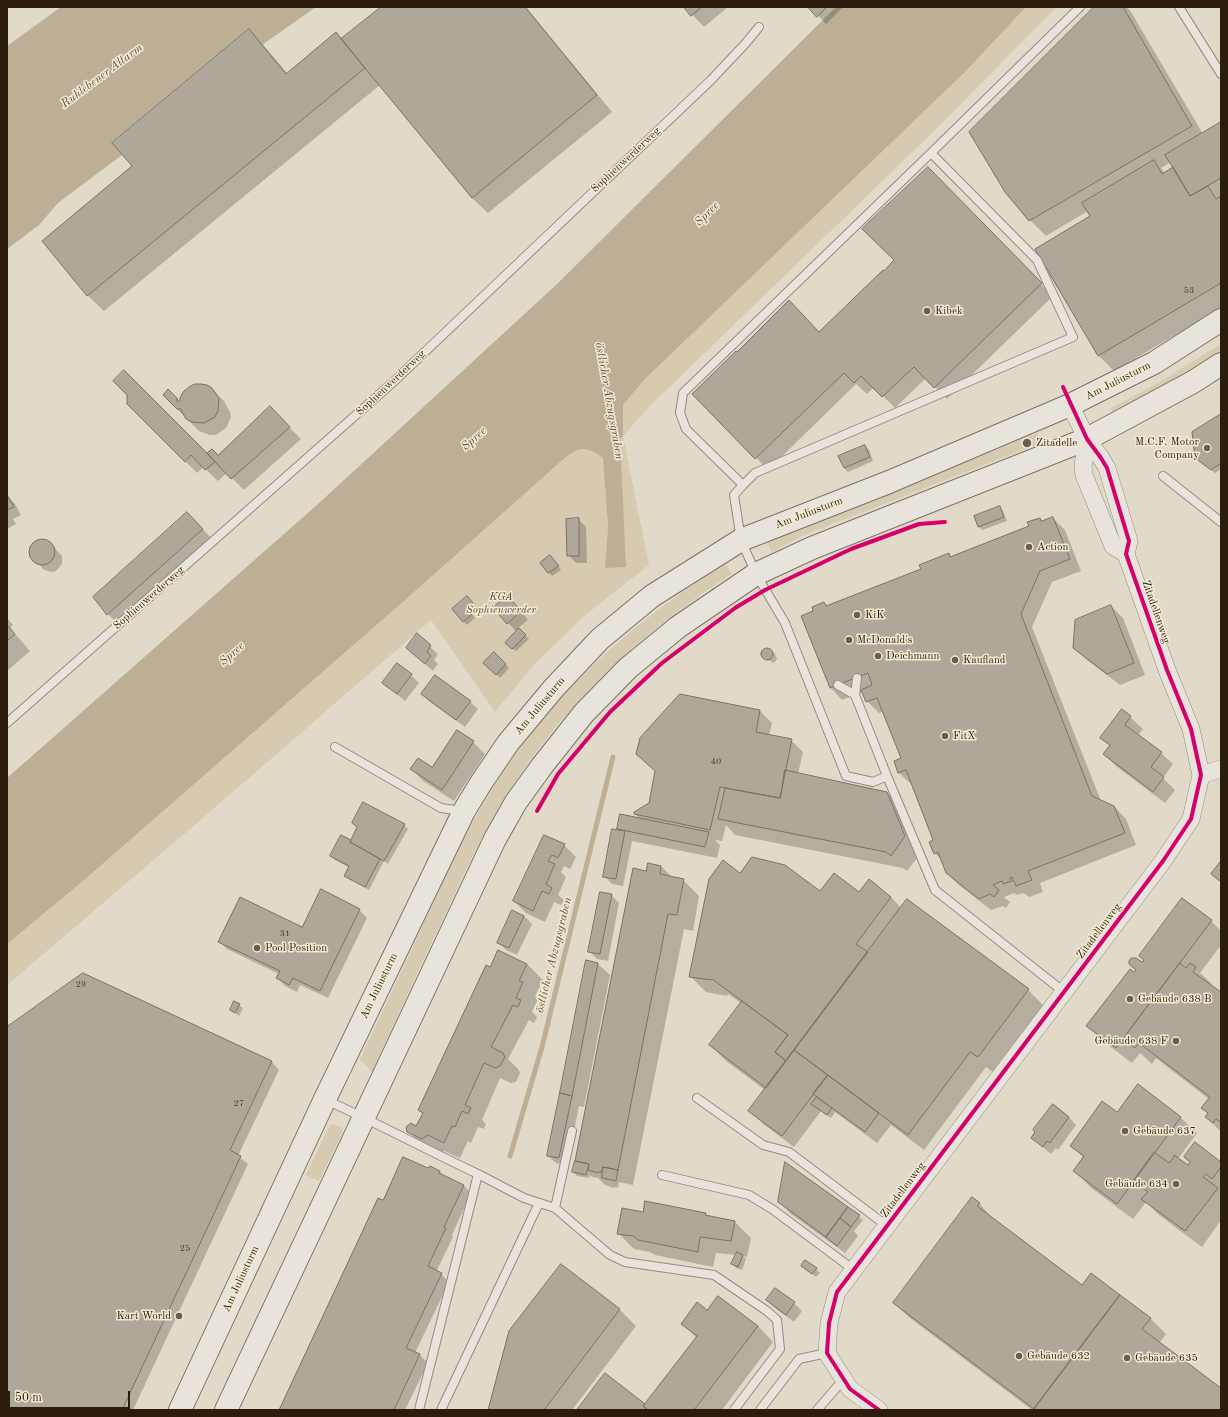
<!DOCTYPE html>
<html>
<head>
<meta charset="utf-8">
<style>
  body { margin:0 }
  #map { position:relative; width:1228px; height:1417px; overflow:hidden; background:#e2dac8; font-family:"Old Standard TT",serif }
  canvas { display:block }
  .frame { position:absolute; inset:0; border:8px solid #2c1c0b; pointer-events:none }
  .scale { position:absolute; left:8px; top:1391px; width:122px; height:18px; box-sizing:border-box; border:2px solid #2c1c0b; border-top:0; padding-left:5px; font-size:12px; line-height:14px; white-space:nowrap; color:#2c1c0b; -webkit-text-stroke:3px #f3ead4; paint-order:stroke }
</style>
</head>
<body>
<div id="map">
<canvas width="1228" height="1417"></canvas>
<div class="frame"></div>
<div class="scale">50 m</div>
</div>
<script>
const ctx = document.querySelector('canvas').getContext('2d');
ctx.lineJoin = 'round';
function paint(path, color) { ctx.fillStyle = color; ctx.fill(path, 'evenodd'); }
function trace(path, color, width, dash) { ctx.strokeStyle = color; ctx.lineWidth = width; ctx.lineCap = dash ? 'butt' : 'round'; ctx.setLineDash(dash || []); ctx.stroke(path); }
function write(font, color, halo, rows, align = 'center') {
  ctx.font = font + ' "Old Standard TT",serif'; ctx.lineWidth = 3; ctx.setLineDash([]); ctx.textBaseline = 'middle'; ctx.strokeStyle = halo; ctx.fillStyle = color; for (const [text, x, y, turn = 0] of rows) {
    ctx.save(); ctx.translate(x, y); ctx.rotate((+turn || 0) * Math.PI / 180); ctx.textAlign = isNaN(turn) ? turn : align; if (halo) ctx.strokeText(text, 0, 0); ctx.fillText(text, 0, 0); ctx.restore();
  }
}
paint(new Path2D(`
  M1026,7H1057L929,136L650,406L623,436L649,565L583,617L533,666L495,712L431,620L196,824L7,985V944L83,881L412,594L567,456C583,446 587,447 603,458L608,527L605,568L620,439L623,436V405L644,380L965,72Z
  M1221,344V354L1114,414L1111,408L1158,383Z
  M1037,433L1040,443L802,536L772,552L767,542Z
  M726,564L732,574C647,628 575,694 519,776C488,821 465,871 442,921C418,971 395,1021 372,1072L360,1059C383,1011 406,962 428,913C445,877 462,841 482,806C541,704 626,625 726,564Z
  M332,1124L341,1127L343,1131L319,1181L306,1175L330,1125Z`), '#d6cbb1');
paint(new Path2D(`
  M61,7H316L262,45L248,29L112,142L122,155L58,203L39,225L7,249V46Z
  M836,7H1026L965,72L644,380L623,405V437L620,439L626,567L605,568L608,527L603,458C587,447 582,446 567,456L412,594L83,881L7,944V778L318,504L556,285Z`), '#bcaf96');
paint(new Path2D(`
  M382,7H526L612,112L488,213L472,198L380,85L104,311L88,296L43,241L133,167L249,30L264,46L288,74L342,40Z
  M685,7H728L704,27Z
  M810,7H843L826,24Z
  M1096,7H1127L1131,12L1203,134L1221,123V308L1114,371L1098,355L1091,217L1088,211L1046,236L1030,220ZM1171,162L1176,172L1165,173L1161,168Z
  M928,168L1053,296L947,399L926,378L895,408L874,387L867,394L856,384L768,470L693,394L820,333L884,272L896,260Z
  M212,389L224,401L230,412L231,417L226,428L216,435H210L199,431L178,410L168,390L180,402Z
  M128,394L207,455L212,450L218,456L282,420L301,439L244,490L227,473L218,481L203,467L197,473L128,404Z
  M1221,415V469L1215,473L1200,461Z
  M865,446L869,450L873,461L848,472L844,468L840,457Z
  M8,496L15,504L21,515L13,519L16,524L7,529Z
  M999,507L1003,511L1007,521L982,530L979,527L975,517Z
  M1053,518L1065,530L1081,571L1052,582L1032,627L1101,801L1114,806L1126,819L1136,845L1040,883L1043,892L1029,897L1024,893L1016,895L1014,893L1004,897L1010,902L1006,908L1003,906L991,910L959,885L947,873L942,861L935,853V841L912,784H911L899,773L895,762L902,759L884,711L879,713L867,701L863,692L842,700L831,688L815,611L824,603L827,606L922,569L948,554L952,558L1030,527L1040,519L1043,522Z
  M578,519L586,527L587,563H576L568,555Z
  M199,525L214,541L120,626L108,614L94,597Z
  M39,540L48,541L62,556V564L56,571L52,572L44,570L36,561L31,554L32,546Z
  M554,560L561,570L552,576L541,563Z
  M470,601L477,608L471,613L475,618L467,625L463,621Z
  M515,604L528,620L518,628L529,639L516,651L510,647L517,632L508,623Z
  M1111,606L1123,618L1145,675L1120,685L1087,660L1074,648Z
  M7,618L13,625L10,628L30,651L7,671Z
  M417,635L438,654L434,660L438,664L433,671L407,648Z
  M768,648L775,654L777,659L775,662L771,663L772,662L763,657L762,654L764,649Z
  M494,653L509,668L500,678L485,663Z
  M411,675L419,683L405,701L383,683Z
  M422,694L470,702L478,709L465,727L430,702Z
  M680,695L760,711L772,723L769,736L791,740L803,752L798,774L887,793L903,809L921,853L907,871L903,868L735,835L726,825L722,841L715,840L720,845L717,858L632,841L623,886L612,884L604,876L620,831L618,829L641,820L635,814L650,803Z
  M1122,710L1143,729L1138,735L1161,753L1173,764L1163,778L1175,790L1165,803L1116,766L1104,754L1110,746L1101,738Z
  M473,742L485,754L454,801L423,781L412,769H432Z
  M353,823L404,825L408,829L388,864L384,861L369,890L349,879L345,876L350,868L335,860L331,856L342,836L351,841L358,828Z
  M545,836L564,845L576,857L570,869L564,866L561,872L566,877L558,895L564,900L561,905L554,902L545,922L526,913L514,901Z
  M648,864L661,866L672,877L683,880L699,896L693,931L684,929L633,1185L619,1182L618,1188L614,1187V1188L605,1185L598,1178L592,1177L590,1175L589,1178L577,1176L573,1172Z
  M741,875L820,892L859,893L891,897L901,908L907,900L1028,990L1044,1006L994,1073L986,1067L924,1150L891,1125L877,1143L835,1112L831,1118L821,1111L794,1147L762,1123L750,1111L765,1090L726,1061L710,1045L741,1003L728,994L727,996L706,992L691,977Z
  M611,895L619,903L608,961L597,959L589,951Z
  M359,910L367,918L328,998L300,985L297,992L285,986L277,978L279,974L227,949L219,942L303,928Z
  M524,916L532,924L517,955L506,950L498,942Z
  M1211,921L1221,931V945L1200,973L1212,984L1210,986L1221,994V1132L1206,1117L1208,1114L1203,1108L1210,1100L1156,1058L1152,1064L1140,1053L1132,1063L1104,1042L1088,1026L1142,964Z
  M527,964L543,980L535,996L538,999L532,1012L537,1017L534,1023L529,1020L508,1059L519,1070L520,1073L516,1082L511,1083L500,1078L482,1120L486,1124L484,1129L478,1127L471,1143L468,1141L460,1158L444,1151L438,1155L424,1148L408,1131L417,1127L423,1114L419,1110L491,969Z
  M598,964L610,975L584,1107L579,1106L567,1166L556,1163L548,1156Z
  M84,974L272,1062L279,1070L238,1156L248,1164L133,1410H7V1029Z
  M239,1005L243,1008L239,1016L231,1010Z
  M1138,1086L1181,1118L1197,1133L1178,1159L1188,1167L1191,1163L1185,1157L1221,1163V1220L1202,1247L1159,1215L1146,1202L1133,1219L1090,1187L1075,1171L1084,1158L1071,1146L1117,1114Z
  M1069,1117L1076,1125L1058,1150L1056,1148L1051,1154L1032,1138Z
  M786,1163L863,1220L854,1231L858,1236L845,1253L791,1214L779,1201Z
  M430,1167L440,1172L446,1178L464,1186L471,1193L452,1235L453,1237L436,1272L441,1274L449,1282L415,1353L420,1355L428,1363L405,1410H280L384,1202L429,1170Z
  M979,1203L994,1220L1082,1286L1150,1318L1166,1334L1159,1343L1221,1389V1410H1032L910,1318L894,1303Z
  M644,1214H705L707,1216L735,1222L751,1238L747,1257L743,1256L746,1259L742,1270L736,1268L733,1264L737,1255L716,1253L713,1267L655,1255L650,1252L634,1249L618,1233Z
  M561,1265L620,1310L636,1326L572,1410H489Z
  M806,1269H816L820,1273L816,1277Z
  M775,1289L794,1303L802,1311L794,1322L775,1308L767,1300Z
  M708,1312L758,1326L773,1342L722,1410H578L646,1405L697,1338L682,1324Z`), '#0003');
trace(new Path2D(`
  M510,1156L542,1047L613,757`), '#bcaf96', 5);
const building = new Path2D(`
  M381,7H525L597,95L472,198L341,39Z
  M684,7H702L691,16Z
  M808,7H827L817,17Z
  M1094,7H1123L1192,126L1029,221L1005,192L969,132Z
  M249,29L286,74L336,32L365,68L87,296L42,241L132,166L112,143Z
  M1221,122V178L1190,196L1165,155Z
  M1154,160L1162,174L1173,167L1190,196L1208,186L1216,199L1221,196V283L1098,356L1035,249L1090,216L1082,203Z
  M928,167L1042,283L934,388L914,367L882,397L861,376L854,383L844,373L755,459L692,394L736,351L737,352L789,300L819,332L883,270L884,271L894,260L862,229Z
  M124,370L207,453L215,462L205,470L191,455L185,462L127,404V395L113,381Z
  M195,384H201L207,385L212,388L219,399L218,411L215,417L204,423L192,422L186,419L180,408L178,410L163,395L168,389L178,399L176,400L179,402L181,396L184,391L189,387Z
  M270,406L290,427L231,479L207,453L212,449L218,455Z
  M1221,414V465L1220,464L1211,470L1195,458L1192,432Z
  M865,445L870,457L844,468L838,456Z
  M7,495L14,507L7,510Z
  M1000,506L1004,517L978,527L974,516Z
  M187,512L203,529L107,615L93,597Z
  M1053,517L1070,559L1040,571L1021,614L1092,796L1114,806L1125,833L1028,871L1032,880L1016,886L1012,877L1010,878L1012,881L1003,884L1002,881L993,885L999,890L994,897L990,894L979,899L946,873L938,852L934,854L929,842L933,840L906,770L898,773L894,761L901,758L877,698L866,702L861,690L872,685L868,673L830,688L801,616L813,611L812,607L824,602L826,606L921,569L919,565L949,553L950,557L1029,526L1027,522L1040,518L1041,521Z
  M579,518V556H567L566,519Z
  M29 552a13 13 0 1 1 26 0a13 13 0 1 1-26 0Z
  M550,555L559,566L548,573L540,563Z
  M507,595L521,611L507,624L493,608Z
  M467,596L474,604L468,609L472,614L463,622L452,609Z
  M1111,605L1134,663L1107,674L1073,648L1075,620Z
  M7,625L15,634L7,641Z
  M519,628L526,635L512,649L505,643Z
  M417,633L431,645L427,652L431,656L425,664L406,648Z
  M761 654a6 6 0 1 1 12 0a6 6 0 1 1-12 0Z
  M494,652L506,664L496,675L483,663Z
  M397,663L412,674L397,694L382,683Z
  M435,675L471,701L456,720L421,694Z
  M680,694L760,710L756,732L792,739L780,798L720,787L710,830L634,814V812L649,803L655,771L636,754L640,738Z
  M1122,709L1131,716L1125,725L1162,752L1151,767L1164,777L1153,792L1103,754L1110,745L1100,738Z
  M457,730L474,741L442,790L410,769L418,758L432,767Z
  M785,770L887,792L905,836L891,856L886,852L718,819L725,788L780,798Z
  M363,802L405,824L384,861L350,842L357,827L352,823Z
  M620,814L709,832L705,847L617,829Z
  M612,829L625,831L616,879L603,877Z
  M341,835L351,840L350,842L380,859L365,887L344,876L349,866L330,856Z
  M544,835L565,844L558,858L552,855L548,861L555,864L546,884L552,888L549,894L542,891L533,911L513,901Z
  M752,857L785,865L820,891L834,873L859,892L869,879L891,897L856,944L868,952L786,1061L775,1052L788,1035L712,979L711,980L689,977L709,879L723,860L740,873Z
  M1221,861V882L1211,874Z
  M648,863L661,866L660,874L684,879L677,915L668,914L618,1170L603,1167L602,1172H599L598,1173L588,1170L589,1164L575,1161L633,868L646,871Z
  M321,889L360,909L320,991L293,978L289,985L282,981L276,978L280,971L218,942L240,897L302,927Z
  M600,892L612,894L600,954L588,952Z
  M1182,898L1212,920L1116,1048L1086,1026L1130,969L1134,972L1136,970L1129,964V961L1131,958H1136L1142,962L1144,960L1139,956Z
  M907,899L1029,989L978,1057L970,1052L908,1135L794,1050Z
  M512,910L524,916L509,948L497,943Z
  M498,950L527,964L519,981L523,982L516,998L521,1000L518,1007L513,1005L491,1047L503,1053L505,1057L500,1066L495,1068L484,1063L465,1105L471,1108L468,1114L462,1111L455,1127L452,1126L444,1143L428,1135L422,1139L407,1132L406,1127L411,1123L416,1126L423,1113L418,1110L486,965L490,967Z
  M586,960L598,963L572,1096L560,1093Z
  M1180,963L1186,968L1190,963L1196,967L1193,972L1221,992V1123L1216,1119L1213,1123L1205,1117L1208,1113L1201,1108L1210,1097L1139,1043L1135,1048L1129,1044L1133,1039L1127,1034Z
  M83,973L272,1061L230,1150L241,1156L122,1410H7V1027Z
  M234,1001L240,1004L235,1013L230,1010Z
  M742,1001L788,1035L775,1052L786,1061L766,1088L709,1045Z
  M794,1050L828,1075L782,1136L748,1111Z
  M828,1075L879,1113L865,1132L813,1094Z
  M1138,1084L1181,1117L1117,1204L1073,1171L1084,1156L1070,1146L1102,1101L1117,1112Z
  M560,1093L572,1096L559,1158L547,1156Z
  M817,1097L832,1108L827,1115L811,1104Z
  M1053,1104L1069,1117L1050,1143L1047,1141L1043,1147L1031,1138L1035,1132L1033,1130Z
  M1195,1142L1221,1162V1167L1212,1179L1206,1174L1203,1177L1218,1188L1185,1231L1141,1199L1148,1192L1133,1181L1154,1152L1169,1163L1174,1157V1155L1188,1165L1190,1162L1184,1157Z
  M403,1157L428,1168L430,1166L440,1171L439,1173L464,1185L444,1227L446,1228L428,1266L442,1273L406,1348L420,1354L394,1410H279L378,1198L383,1200Z
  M575,1161L589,1164L586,1175L572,1172Z
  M785,1162L848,1207L826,1237L778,1202Z
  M603,1167L618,1170L616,1181L602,1178Z
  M972,1197L980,1203L977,1206L1082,1285L1091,1273L1120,1295L1034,1409L893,1303Z
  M645,1201L706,1213L705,1215L735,1221L731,1241L700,1237L698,1252L638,1240L633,1236L617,1234L622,1208L643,1212Z
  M848,1207L860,1215L851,1227L840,1218Z
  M840,1218L851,1227L837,1246L826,1237Z
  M737,1252L743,1255L738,1267L731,1264Z
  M805,1260L817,1268L812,1274L801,1266Z
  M561,1264L620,1309L544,1410H488L509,1331Z
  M775,1288L795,1302L786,1315L766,1300Z
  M1120,1295L1151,1318L1142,1329L1221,1388V1410H1033Z
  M718,1296L758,1326L694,1410H648L643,1406L697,1336L681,1324L697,1302L707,1310Z
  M605,1373L645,1404L643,1406L648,1410H577Z`);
paint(building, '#aea79a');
trace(building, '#787266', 1);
const lane = new Path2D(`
  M1179,7L1221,74
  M931,153L1080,7
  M1163,476L1221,522
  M743,485L755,473L1073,337L1037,260L931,153L683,393L680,413L686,429L743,485L734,495L741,540L756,574L785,623L846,776L873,782L887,776
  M838,685L855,695L857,678
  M855,695L887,776L935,890L1064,992
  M7,723L391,384L711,80L745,44L759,27
  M335,747L441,808L462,811
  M697,1098L763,1145L789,1152L887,1226
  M326,1100C377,1123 427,1150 478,1174L419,1410
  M478,1174L524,1198L555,1208L610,1255L625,1262L714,1275L767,1311L777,1320L780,1349L734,1410
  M662,1175L749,1195L772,1209L854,1270
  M555,1208L572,1131
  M441,1410L539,1203
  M760,1410L799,1359L827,1353
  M817,1410L844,1379`);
const street = new Path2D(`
  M1087,439L1083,466L1084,475L1113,546L1126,554
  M1201,775L1221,769
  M879,1410L850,1389L827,1353L829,1323L837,1292L1163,861L1191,819L1201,775L1191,729L1167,670L1126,554L1129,541L1107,468L1101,458L1087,439L1070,405`);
const secondary = new Path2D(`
  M180,1410L325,1099L464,811L481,783L508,743L553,689L600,639L652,596L741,540L889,482L1070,405L1154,363L1221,320
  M226,1410L495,839L516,802L542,766L584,713L628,668L678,627L756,574L812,548L1087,439L1193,382L1221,364`);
trace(lane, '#928b7f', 10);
trace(street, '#928b7f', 18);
trace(secondary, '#787266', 24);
trace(lane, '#e8e4db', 8);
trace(street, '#e8e4db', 17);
trace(secondary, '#e8e4db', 22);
trace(new Path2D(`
  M537,811L558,774L610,712L662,663L735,608L765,590L851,549L919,524L945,522
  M879,1410L850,1389L827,1353L829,1323L837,1292L1163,861L1191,819L1201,775L1191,729L1167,670L1126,554L1129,541L1107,468L1101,458L1087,439L1063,387`), '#d6006c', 4);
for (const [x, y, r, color] of [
  [927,311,4,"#6c5e4d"],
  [1027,443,5,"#6c5e4d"],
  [1207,448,4,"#6c5e4d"],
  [1029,547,4,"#6c5e4d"],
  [857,615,4,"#6c5e4d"],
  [849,640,4,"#6c5e4d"],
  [878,656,4,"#6c5e4d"],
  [955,660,4,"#6c5e4d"],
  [945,736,4,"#6c5e4d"],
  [257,948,4,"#6c5e4d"],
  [1130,999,4,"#6c5e4d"],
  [1176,1041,4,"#6c5e4d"],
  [1125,1131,4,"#6c5e4d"],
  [1176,1184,4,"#6c5e4d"],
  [179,1316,4,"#6c5e4d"],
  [1019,1356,4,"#6c5e4d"],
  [1127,1358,4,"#6c5e4d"]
]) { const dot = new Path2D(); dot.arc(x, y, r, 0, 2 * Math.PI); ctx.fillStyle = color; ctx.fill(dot); trace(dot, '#f3ead4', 1.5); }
write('9px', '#4c3f2f', null, [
  ["53",1189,291],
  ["40",716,762],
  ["31",285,934],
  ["29",81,985],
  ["27",239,1104],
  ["25",185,1249]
]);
write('11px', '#2c1c0b', '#f3ead4', [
  ["Sophienwerderweg",626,160,-43],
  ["Am Juliusturm",1118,381,-27],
  ["Sophienwerderweg",391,383,-43],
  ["Am Juliusturm",809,513,-21],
  ["Sophienwerderweg",149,598,-41],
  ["Zitadellenweg",1156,612,71],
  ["Am Juliusturm",540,706,-50],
  ["Zitadellenweg",1099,931,-53],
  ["Am Juliusturm",379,986,-64],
  ["Zitadellenweg",903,1190,-53],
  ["Am Juliusturm",241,1279,-65]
]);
write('11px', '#2c1c0b', '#f3ead4', [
  ["Kibek",935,311],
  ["M.C.F. Motor",1199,442,"right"],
  ["Company",1199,455,"right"],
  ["Zitadelle",1036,443],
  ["Action",1037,547],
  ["KiK",865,615],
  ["McDonald's",857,640],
  ["Deichmann",886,656],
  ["Kaufland",963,660],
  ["FitX",953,736],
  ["Pool Position",265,948],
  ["Gebäude 638 B",1138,999],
  ["Gebäude 638 F",1168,1041,"right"],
  ["Gebäude 637",1133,1131],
  ["Gebäude 634",1168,1184,"right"],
  ["Kart World",171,1316,"right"],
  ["Gebäude 632",1027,1356],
  ["Gebäude 635",1135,1358]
], 'left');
write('italic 11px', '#5c4d37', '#f3ead4', [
  ["KGA",501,597],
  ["Sophienwerder",501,610]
]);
write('italic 12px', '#5f503a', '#f3ead4', [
  ["Ruhlebener Altarm",102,76,-37],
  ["Spree",707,214,-45],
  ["östlicher Abzugsgraben",609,401,80],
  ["Spree",474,439,-41],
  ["Spree",232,654,-41],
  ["östlicher Abzugsgraben",554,955,-76]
]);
</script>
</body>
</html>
